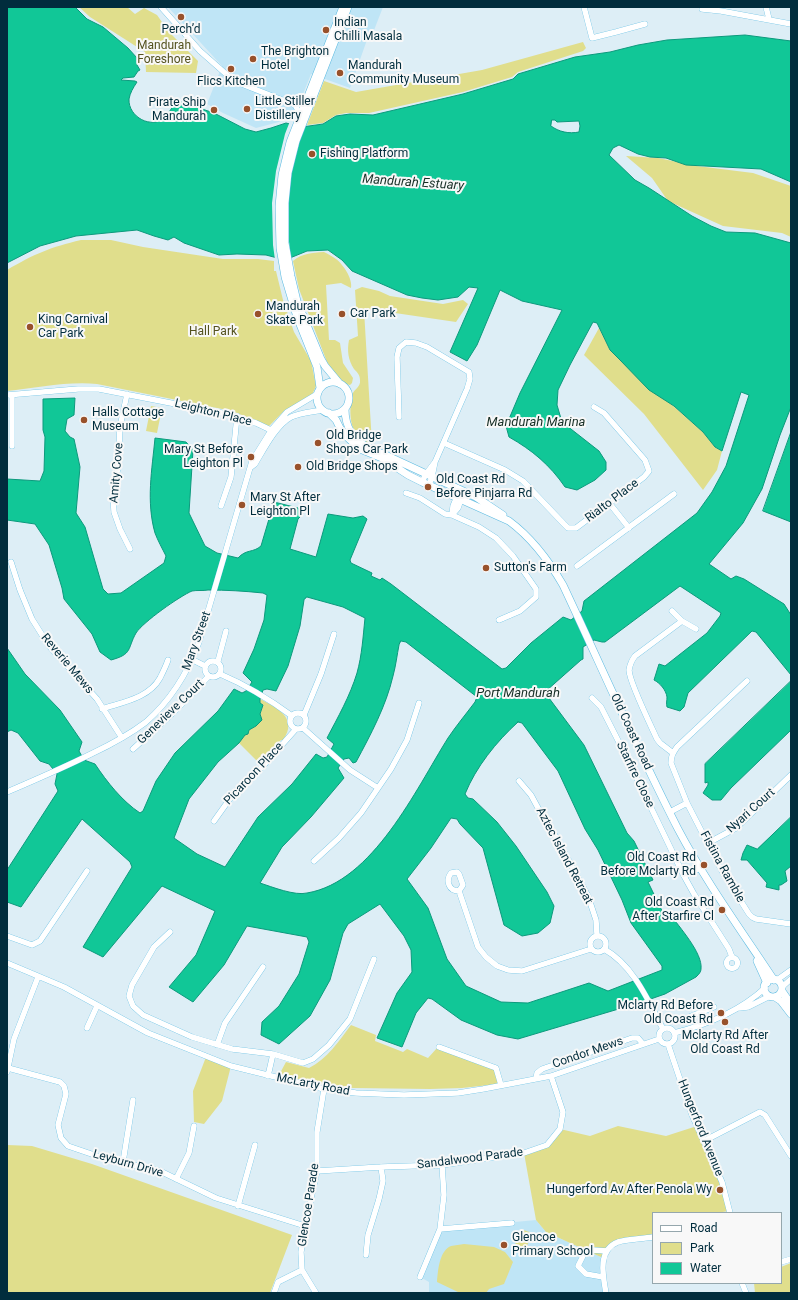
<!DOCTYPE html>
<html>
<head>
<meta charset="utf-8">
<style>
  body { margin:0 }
  #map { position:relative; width:798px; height:1300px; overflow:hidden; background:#ddeef6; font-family:Roboto,sans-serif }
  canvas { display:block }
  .frame { position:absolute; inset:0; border:8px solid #012d3d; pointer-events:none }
  .legend { position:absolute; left:652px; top:1212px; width:130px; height:72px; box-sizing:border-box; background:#f8f8f8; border:1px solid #95a7ad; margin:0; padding:5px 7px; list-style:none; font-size:12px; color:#012d3d }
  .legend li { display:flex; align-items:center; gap:8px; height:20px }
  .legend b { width:20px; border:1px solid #95a7ad }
</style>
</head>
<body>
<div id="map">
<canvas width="798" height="1300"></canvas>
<div class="frame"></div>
<ul class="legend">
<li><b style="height:5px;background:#fff"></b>Road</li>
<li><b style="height:11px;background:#e0de8c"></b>Park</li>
<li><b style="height:11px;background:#11c797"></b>Water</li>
</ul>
</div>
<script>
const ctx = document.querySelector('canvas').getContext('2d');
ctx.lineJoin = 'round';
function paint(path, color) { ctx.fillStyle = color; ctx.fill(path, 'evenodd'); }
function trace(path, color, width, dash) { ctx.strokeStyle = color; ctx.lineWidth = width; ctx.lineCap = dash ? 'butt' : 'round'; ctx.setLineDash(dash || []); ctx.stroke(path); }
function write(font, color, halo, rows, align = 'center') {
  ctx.font = font + ' Roboto,sans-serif'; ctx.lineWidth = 4; ctx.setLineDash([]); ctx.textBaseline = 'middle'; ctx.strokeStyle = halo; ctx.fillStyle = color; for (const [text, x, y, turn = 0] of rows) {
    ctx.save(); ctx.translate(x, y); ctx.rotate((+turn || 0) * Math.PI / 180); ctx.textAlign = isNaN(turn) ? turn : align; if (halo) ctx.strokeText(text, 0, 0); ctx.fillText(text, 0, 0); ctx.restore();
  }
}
paint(new Path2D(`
  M168,7H383L371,38L368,37L350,88L311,74L295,114L290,112L279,122L256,128L223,113L207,104L222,66Z
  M536,1220L546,1232L603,1258L606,1293H429V1282L420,1277L440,1229Z`), '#bfe5f6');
paint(new Path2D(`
  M79,7H127L135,14L144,8L157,15L169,32L198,61L196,73L146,72L145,52L90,17Z
  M583,42L586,48L583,51L518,72L512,77L463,92L369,113H346L336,115L323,123L307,125L324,81L356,92L482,70Z
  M626,156L658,158L697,166L753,173L791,186V237L782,233L723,226L668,201L652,178Z
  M81,240H111L143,247L223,259H258L274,261V271H276L283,300L294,332L311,361L316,386L312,395L284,411L269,426L232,411L97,384C69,381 35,388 7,391V270C34,254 51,247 81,240Z
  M324,252C328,254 332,256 336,259C343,264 353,279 351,288L341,283L326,285L329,340H335L340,343L343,363L353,378L352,383L350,385L346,384L336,375L327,362L299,289L293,261C303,253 311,253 324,252Z
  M362,287L379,291L390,296L443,304L463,300L468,304L456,322L368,309L364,310L372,444C369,443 366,442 363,441C349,433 349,409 352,395C354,389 361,387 360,380C360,375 357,372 354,369C348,360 347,350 349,340L358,336L355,290Z
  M599,328L610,350L703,432L716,448L722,451L717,470L703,490L644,414L584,355Z
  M151,406L162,408L157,433L146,431Z
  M260,699C276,707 299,718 283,740H281L259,763L239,743L244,735L248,734L249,730L256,726L261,719L260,714L263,705L260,703Z
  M351,1025L376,1035L375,1041L403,1052L407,1049L428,1058L437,1048L494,1069L498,1084L462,1088L430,1089L353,1088L310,1082L279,1075L286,1062L309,1068C327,1059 339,1041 351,1025Z
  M206,1057L231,1066L222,1101L204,1124L194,1122L193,1091Z
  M618,1126L666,1136L697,1126L715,1163L729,1211L716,1213H653V1237L618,1242L603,1258L546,1232L536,1220L524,1153L547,1145L560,1129L590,1136Z
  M7,1145L32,1146L92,1164L292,1235L270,1293H7Z
  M521,1229L532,1233L524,1254L513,1250Z
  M464,1244L494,1247L505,1252L513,1262L504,1284L489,1289L486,1293H460L437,1282C438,1271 439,1251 451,1246C455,1245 460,1245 464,1244Z
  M791,1263V1293H755L754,1283H781V1267Z`), '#e0de8c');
const water = new Path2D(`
  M7,7H75L87,19L103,27L128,48L137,58V65L140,70L138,71L134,77L123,78L121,80L135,81L137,82C133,88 130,93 129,99C128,117 152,130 165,117C169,113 172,107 176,102L178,101L214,113L245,129L256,132L271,128L286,123L302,127L323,124L336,116L350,114L373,115L463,94L513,79L518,74L575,57L610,52L638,45L667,40L745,35L791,41V182L761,169L686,165L666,158L650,157L638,154L619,145L613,148L609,155L635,180L649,188L692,216L711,226L726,232L755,233L791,243V407L780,435L762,489L743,523L709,564L731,579L736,576L744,579L784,604L791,615V675L756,632L752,631L688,693L684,707L680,711L667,707C666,703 667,701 667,697C666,690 660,683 654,680L659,664L665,666L707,633L720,616L721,613L718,611L680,586L605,642H602L594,640L583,647V659L581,660L546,691V694L584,745L627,833L634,841L653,880L648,882L665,917L670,914C679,927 703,953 701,969C701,972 699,974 696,977L665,994L642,1002L518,1039L497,1035L461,1020L432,999L428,998L416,1013L402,1047L377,1038L397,993L412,972L411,950L404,936L380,904L348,924L343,933L330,980L310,1016L279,1044L261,1035L262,1022L279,1006L299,974L309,942L307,937L247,926L224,965L193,1002L169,987L196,955L215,911L162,886L103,957L83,947L132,867L130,862L82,819L21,907L7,902V870L58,791L55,784L57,774L49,764L40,761L18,733L11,730L7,732V648L25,674L60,710L82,742L79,751L84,760L95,764C107,782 122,801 140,813L143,811L156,781L175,753L218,711L234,689L242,693L246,691L252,682L243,673L254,649L264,620L267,595L263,593C244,591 226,590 208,590C203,591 197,590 192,591C180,596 143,622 136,633C127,649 133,654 111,660L100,652L92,634L64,599L62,588L49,545L35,524L7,520V479L40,481L44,471L45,437L43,430V399L75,398L74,415L67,419L65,431L70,437L74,439L80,467L76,513L85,527L103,589L108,594L121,593L164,563L166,556C162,548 158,541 155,533C146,501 152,470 155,438L186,442L193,450L189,513L205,546L217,553L238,558C246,549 253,553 261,546L274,502L298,508L303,514L298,519L290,549L316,557L328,514L353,518L363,516L367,519L350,560L351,563L372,573L371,576L380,580L382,578L391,584L502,669L506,668L531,643L563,617L571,620L582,611L584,601L697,513L712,492L726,466L749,395L741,392L722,451L715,447L703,432L674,406L649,390L620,360L610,350L597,323L593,322L570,365L558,390L557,405L562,422L599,451L606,462V470L595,480L577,490L565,487C550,465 532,450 509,437L506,426L520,393L562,310L522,301L500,290L477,345L467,361L450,352L478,288L469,287L458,297L438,300L422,298L407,295L352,271L342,260L328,250L307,251L285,260L266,255L237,254L219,255L184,243L174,237L168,240L154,236L137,230L76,236L40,246L7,263ZM552,120H555L557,122L579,121L580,126L579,132C569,134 559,132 551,126ZM307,597L343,607L365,618C363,637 362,655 357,673C350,696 338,717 327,738L334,744L327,757L323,758L316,754L292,784L258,817L225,867L197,854L174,838L189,799L218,762L239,743L245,735L248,734L249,730L256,726L262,720L260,714L263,705L260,703V699L263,690L267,689L276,691L288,666L300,626L304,600ZM401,641L406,642L477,697L475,702C466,714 456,726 448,738C416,789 373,882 307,893C295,896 272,887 260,883L282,847L311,817L344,778L338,768L344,759L349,758L353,763L356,762C371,734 386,706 393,676C396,665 397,655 399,645ZM518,722L522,723L558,771L585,829L598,850L622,900L631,923L662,966V970L608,991L589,983L528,1003L501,1002L466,986L447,959L428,908L407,879L431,848L451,818L457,819L460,824L483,848L504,925L522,936L538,933L550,923L554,906L547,892L516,846L497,822L473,799L468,798L465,794C476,767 496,742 518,722Z
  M791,432V522L763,511Z
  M791,681V730L731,788L721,800H712L703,793L708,785V782L705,783V764Z
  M791,817V866L785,871L787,881L781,885H779V890L766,887L767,883L747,860H741L743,853L747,845L757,849Z`);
paint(water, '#11c797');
trace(water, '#0c997c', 1);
paint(new Path2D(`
  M290,121L302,125L301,136L292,170L289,194L288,232L291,260L282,262L275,260L273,245L272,203L276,171L285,134Z`), '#ddeef6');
const minor = new Path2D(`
  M161,7L200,51L234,81L295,105L300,114
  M584,7L592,38L616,32L645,24
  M766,7L769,19
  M702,9L721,11L791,24
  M127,394L120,427L118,467L113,494L114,512L120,529L130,549
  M7,395L78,389H99L227,414L256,423L275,432
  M12,395V446
  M399,417L397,357L399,348L406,342L416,343L427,347L469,372L470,379L467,389L435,462L432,477L429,485
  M444,443L505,470L523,481L564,524L568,528H576L644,477L649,471L645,460L604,413L594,407
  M251,467L255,464C264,449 276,425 291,417C300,413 312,412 322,410
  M422,482L426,474L435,462
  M406,493L420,498L445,514L452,515L479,527L496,538L513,556L536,589V597L520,611L499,620
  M610,504L629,528
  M221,506L231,477L237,416
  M452,515L453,506L458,494
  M452,515L458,508L464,491
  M11,562L20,590L32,619L49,646L97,699L122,738
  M577,566L674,494
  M672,611L682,621
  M193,660L205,666
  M205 669a8 8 0 1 1 16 0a8 8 0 1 1-16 0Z
  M218,661L226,631
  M220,674C246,685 269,699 292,716
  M592,698L601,707L628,760L684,876L700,868
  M102,709C123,702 149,698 160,678C163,672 166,666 168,660
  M290 721a8 8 0 1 1 16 0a8 8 0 1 1-16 0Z
  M304,715L321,674L334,634
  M303,728L350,770L378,788
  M133,749L172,714L209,676
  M673,753L660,743L657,739C651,726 629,681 629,670C630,664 632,660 635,656L682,621L696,629
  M519,781L531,795L544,819L556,837L588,896L596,920L597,935
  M7,792C35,780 63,768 91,754C110,745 129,735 146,722C171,700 188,672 199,642L252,461L272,429L287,412L317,394
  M687,803L723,873L749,914L752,917L756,919L791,924
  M670,812L687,803L671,763C671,756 673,753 677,747L747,681
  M214,821L234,793L263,766L296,729
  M708,843L736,828L791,775
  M314,861L339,838L361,813L391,769L407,740L419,703
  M684,876L694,894L729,949L732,957
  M459,891L463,885L459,874L457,872L451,873C445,881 449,891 459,891L478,947L486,957L497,966L508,970L522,971L591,949
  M170,932L154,947L132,985L129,996L133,1006L143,1015L192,1037L232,1049L273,1054L303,1063L313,1059L329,1045L350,1019L374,959
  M590 944a8 8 0 1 1 16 0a8 8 0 1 1-16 0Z
  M7,936L32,945L40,941L87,871
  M604,949C633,965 648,1000 663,1029
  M726.5 963a5.5 5.5 0 1 1 11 0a5.5 5.5 0 1 1-11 0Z
  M7,963L64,987L148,1033L231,1066L324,1089L356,1093L404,1095L458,1093L483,1089L551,1076L659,1039
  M777,980L791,970
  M782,987L791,979
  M739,1008L748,1007L770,996
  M684,1019L714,1007
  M87,1028L97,1006
  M659 1036a8 8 0 1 1 16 0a8 8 0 1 1-16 0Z
  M674,1033C706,1025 740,1011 765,988
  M668,1044L692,1115L722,1182L730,1213
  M217,1045L225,1023L263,967
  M439,1047L496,1068L501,1085
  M8,1068L60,1082L64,1086L66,1094L58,1125L61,1138L68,1146L106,1159L160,1171L216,1198L305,1226
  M7,1072L14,1039L38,977
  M268,1076L273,1054
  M536,1079L537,1073L542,1069L632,1038H638L643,1044
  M704,1141L760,1112L765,1115L791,1156
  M123,1162L133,1100
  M317,1171L381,1167L442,1165L524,1153L547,1145L560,1129L563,1112L551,1076
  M176,1179L189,1153L194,1126
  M238,1206L255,1145
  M440,1229L512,1223
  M366,1255L368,1235L379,1199L383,1181L381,1167
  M781,1262L791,1259
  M420,1277L440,1229L444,1195L442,1165
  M603,1277L586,1274L578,1266L584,1254L593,1250L607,1251
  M742,1283L746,1293
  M274,1293L278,1282L302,1270
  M316,1293L302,1270L301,1252L305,1226L317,1171V1132L324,1089
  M606,1293C603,1276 597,1250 618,1242C628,1239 642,1239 653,1237`);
const major = new Path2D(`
  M317 398a16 16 0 1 1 32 0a16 16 0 1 1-32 0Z
  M340,384L325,366L321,359L297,301L291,276L285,243V203L288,173L296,141L348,7
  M320,388L317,367L297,317L285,277L280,248L279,206L282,175L290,142L343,7
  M345,409C345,427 354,441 370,448
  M329,413L336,420L340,428L348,438L360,449L382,458L408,475L422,482L509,521C532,538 549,561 563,585C601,666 637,749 678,829C706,882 741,930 774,980
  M381,453L476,497L503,515
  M757,961L767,983
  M764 988a9 9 0 1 1 18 0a9 9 0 1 1-18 0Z
  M782,991L791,1004
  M775,997L781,1001L791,1014`);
trace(minor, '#5abae1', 6);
trace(major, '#5abae1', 8);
trace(minor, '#fff', 5.5);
trace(major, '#fff', 7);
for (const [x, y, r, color] of [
  [181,17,4,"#98512b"],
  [326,30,4,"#98512b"],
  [253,59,4,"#98512b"],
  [231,69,4,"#98512b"],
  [340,73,4,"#98512b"],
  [247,109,4,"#98512b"],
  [214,110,4,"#98512b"],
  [312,154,4,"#98512b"],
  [258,314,4,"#98512b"],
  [342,314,4,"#98512b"],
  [30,327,4,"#98512b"],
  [84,420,4,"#98512b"],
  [318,443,4,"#98512b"],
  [251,457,4,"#98512b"],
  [298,467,4,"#98512b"],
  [428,487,4,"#98512b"],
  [242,505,4,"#98512b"],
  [486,568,4,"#98512b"],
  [704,865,4,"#98512b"],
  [722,910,4,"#98512b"],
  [721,1013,4,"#98512b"],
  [725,1022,4,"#98512b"],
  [720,1190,4,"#98512b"],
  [504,1245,4,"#98512b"]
]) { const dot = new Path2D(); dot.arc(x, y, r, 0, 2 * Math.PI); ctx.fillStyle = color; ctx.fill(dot); trace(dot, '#f8f8f8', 1.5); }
write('12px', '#012d3d', '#f8f8f8', [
  ["Indian",334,23],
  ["Chilli Masala",334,37],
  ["Perch’d",181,30,"center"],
  ["The Brighton",261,52],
  ["Hotel",261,66],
  ["Mandurah",348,66],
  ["Community Museum",348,80],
  ["Flics Kitchen",231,82,"center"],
  ["Little Stiller",255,102],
  ["Distillery",255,116],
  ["Pirate Ship",206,103,"right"],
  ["Mandurah",206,117,"right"],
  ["Fishing Platform",320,154],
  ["Mandurah",266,307],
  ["Skate Park",266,321],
  ["Car Park",350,314],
  ["King Carnival",38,320],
  ["Car Park",38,334],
  ["Halls Cottage",92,413],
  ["Museum",92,427],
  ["Old Bridge",326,436],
  ["Shops Car Park",326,450],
  ["Mary St Before",243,450,"right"],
  ["Leighton Pl",243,464,"right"],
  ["Old Bridge Shops",306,467],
  ["Old Coast Rd",436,480],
  ["Before Pinjarra Rd",436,494],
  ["Mary St After",250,498],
  ["Leighton Pl",250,512],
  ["Sutton's Farm",494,568],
  ["Old Coast Rd",696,858,"right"],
  ["Before Mclarty Rd",696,872,"right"],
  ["Old Coast Rd",714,903,"right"],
  ["After Starfire Cl",714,917,"right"],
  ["Mclarty Rd Before",713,1006,"right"],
  ["Old Coast Rd",713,1020,"right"],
  ["Mclarty Rd After",725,1036,"center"],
  ["Old Coast Rd",725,1050,"center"],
  ["Hungerford Av After Penola Wy",712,1190,"right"],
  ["Glencoe",512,1238],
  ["Primary School",512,1252]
], 'left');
write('12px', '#54521f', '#f8f8f8', [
  ["Mandurah",164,46],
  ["Foreshore",164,60],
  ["Hall Park",213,332]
]);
write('12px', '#012d3d', '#f8f8f8', [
  ["Leighton Place",213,413,14],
  ["Amity Cove",117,473,-85],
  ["Rialto Place",612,501,-37],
  ["Mary Street",197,641,-70],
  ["Reverie Mews",67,664,50],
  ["Genevieve Court",171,712,-44],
  ["Old Coast Road",631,732,65],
  ["Picaroon Place",254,774,-47],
  ["Starfire Close",635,775,64],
  ["Nyari Court",751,811,-42],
  ["Aztec Island Retreat",564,856,62],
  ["Fistina Ramble",722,867,61],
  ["Condor Mews",588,1053,-19],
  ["McLarty Road",313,1085,11],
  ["Hungerford Avenue",700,1128,68],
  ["Sandalwood Parade",470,1159,-7],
  ["Leyburn Drive",128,1164,16],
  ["Glencoe Parade",309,1205,-81]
]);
write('italic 13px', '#172f26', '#f8f8f8', [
  ["Mandurah Estuary",413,183,4],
  ["Mandurah Marina",536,423],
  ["Port Mandurah",518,694]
]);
</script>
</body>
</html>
